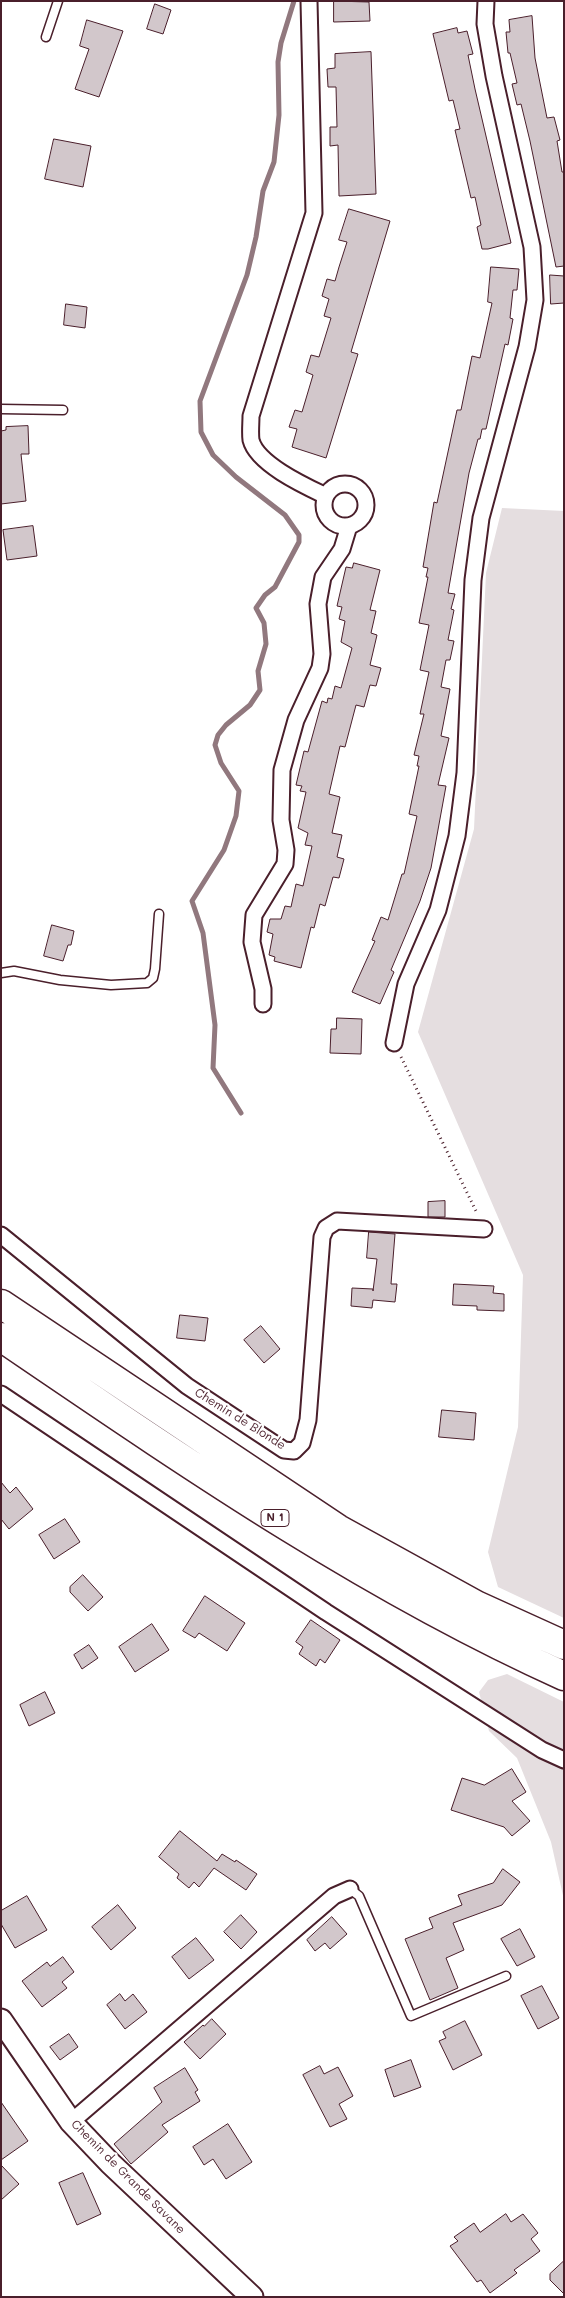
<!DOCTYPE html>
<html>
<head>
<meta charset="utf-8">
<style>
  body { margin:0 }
  #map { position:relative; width:565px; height:2298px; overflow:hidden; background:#fff; font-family:Mali,sans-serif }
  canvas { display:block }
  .frame { position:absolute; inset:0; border:2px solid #4a1f2b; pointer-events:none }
</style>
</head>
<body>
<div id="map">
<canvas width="565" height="2298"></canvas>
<div class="frame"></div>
</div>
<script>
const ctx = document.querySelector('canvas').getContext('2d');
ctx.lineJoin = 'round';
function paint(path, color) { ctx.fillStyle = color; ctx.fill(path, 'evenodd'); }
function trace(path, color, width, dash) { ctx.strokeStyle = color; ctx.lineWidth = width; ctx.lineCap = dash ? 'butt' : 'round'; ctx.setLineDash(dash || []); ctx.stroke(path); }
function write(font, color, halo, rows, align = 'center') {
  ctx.font = font + ' Mali,sans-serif'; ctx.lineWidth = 4.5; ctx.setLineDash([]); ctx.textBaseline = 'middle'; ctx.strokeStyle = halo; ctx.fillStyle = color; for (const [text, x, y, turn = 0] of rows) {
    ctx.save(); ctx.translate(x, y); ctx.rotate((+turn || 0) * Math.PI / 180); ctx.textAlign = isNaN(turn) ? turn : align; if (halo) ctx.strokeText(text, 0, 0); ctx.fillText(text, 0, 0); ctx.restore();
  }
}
paint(new Path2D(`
  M502,508L564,511V1618L498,1587L488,1552L518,1427L523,1275L418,1032L474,829L486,573Z
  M507,1674L564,1702V1900L551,1842L517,1758L489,1731L479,1692L488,1680Z`), '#e5dee0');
trace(new Path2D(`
  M241,1113L213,1068L215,1025L203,933L192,901L224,850L236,816L239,791L221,763L215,745L218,735L226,725L250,705L260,690L258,671L266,644L264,623L256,608L265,595L275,587L299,542V535L285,515L236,477L213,455L201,432L200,401L247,275L256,237L263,191L274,162L279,115L278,62L281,43L294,1`), '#91787e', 5);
const building = new Path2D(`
  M334,1L369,2L370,21L334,22Z
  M155,4L171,10L163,34L147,29Z
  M532,16L535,58L547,118L554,117L560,140L557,141L562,172H564V266L556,267L530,141L521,104L517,105L512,84L517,83L510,53H508L506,32H510L509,20Z
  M87,20L123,31L99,97L75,89L89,49L80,46Z
  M457,28L458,33L467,31L473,54L468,55L475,89L511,243L488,249H482L477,227L481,225L475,197L471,198L455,130L460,129L453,100L449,101L433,34Z
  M371,52L376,194L339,196L338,145L330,146V127H337L336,87H328L327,69L335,68V54Z
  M54,139L91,146L83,187L45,179Z
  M349,209L390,221L351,352L358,354L326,458L292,447L297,429L289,427L295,410L302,412L313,375L306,372L311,355L319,357L331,318L324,316L329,299L322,296L327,279L335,281L339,267L347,242L339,240Z
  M491,267L519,269L517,290H513L510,318L513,319L508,345L505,344L486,429H482L480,439H478L469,473L448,593L455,594L451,609L454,610L448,640L454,641L450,660H446L441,687L450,689L441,736L449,738L438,785L446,786L431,868L420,901L391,970L394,972L380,1004L352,992L375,941L372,940L381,917L388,920L402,874H404L417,816L409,814L419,766H417L419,756L414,755L424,714H420L429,672L420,670L429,625L419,623L428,577H426L428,568L423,567L434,502L437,503L457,410H461L472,356L480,358L492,303L488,302Z
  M550,275L564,276V303L551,304Z
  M66,304L87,307L85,328L64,325Z
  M28,426L29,454H21L26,501L1,504V431L6,430V427Z
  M33,526L37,556L7,560L3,530Z
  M354,563L380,570L370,610L376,611L371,633L377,635L370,665L381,668L376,686L370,685L364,707L356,705L345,747L340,746L329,794L340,797L332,833L342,835L337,857L344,859L339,878L333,877L325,906L320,904L314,928L311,927L301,968L274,961L275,957L269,955L273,934L267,932L270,919H281L285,906L291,907L296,884L303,886L312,846L305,845L308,833L298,828L306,792L300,791L302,786L296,785L304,751L308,752L322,701L327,703L328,698L332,699L335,686L341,688L352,648L341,642L345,621L339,619L342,607L337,606L346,567L352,568Z
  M52,925L74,931L71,945H68L63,961L44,956Z
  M337,1018L362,1019L361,1054L330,1053L331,1029H336Z
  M445,1201V1217H428V1202Z
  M369,1232L395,1234L391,1284H397L395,1302L373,1300L372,1308L351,1306L352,1288L373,1289V1291L377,1259L367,1258Z
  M454,1284L494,1286L493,1293L504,1294V1311L477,1310V1306L453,1305Z
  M180,1315L208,1318L205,1341L177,1338Z
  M261,1326L280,1349L264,1363L244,1340Z
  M442,1410L476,1413L474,1440L439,1437Z
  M1,1482L10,1493L16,1487L33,1509L9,1529L1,1519Z
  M65,1519L80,1542L54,1559L39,1535Z
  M83,1575L103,1597L88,1611L70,1592V1587Z
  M205,1596L245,1623L227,1651L199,1633L195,1638L183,1631Z
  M311,1620L340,1640L325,1663L320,1659L316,1666L299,1654L303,1647L296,1642Z
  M152,1624L169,1650L135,1672L119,1647Z
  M89,1645L98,1658L82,1669L74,1655Z
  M45,1692L55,1713L29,1726L20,1705Z
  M512,1769L526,1792L512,1801L530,1821L512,1836L504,1827L451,1810L462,1778L484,1785Z
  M180,1831L217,1861L222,1854L235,1862L236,1860L257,1874L246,1890L214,1868L199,1887L194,1882L189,1888L177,1878L179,1874L159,1857Z
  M503,1869L520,1882L502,1905L453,1923L464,1950L446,1958L458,1988L430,2000L405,1939L433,1928L429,1918L462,1905L458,1895L493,1883Z
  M27,1896L47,1930L15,1948L1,1924V1911Z
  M118,1905L136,1928L111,1950L92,1927Z
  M241,1915L257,1932L241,1949L224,1932Z
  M332,1917L347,1934L330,1949L325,1943L315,1951L307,1940Z
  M520,1929L535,1957L517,1966L501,1939Z
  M196,1938L214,1960L189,1979L172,1957Z
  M63,1957L74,1972L62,1982L67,1988L42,2007L22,1981L47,1962L50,1966Z
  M542,1986L559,2018L538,2029L521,1996Z
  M120,1994L125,2001L133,1994L147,2012L125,2029L107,2005Z
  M212,2019L226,2034L200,2059L184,2042L203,2025L204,2026Z
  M465,2021L482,2055L453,2070L439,2041L446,2038L443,2032Z
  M69,2034L78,2047L60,2060L50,2047Z
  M411,2060L421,2087L394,2097L385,2070Z
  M320,2066L324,2074L338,2067L353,2096L339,2104L347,2119L330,2127L303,2075Z
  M185,2068L198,2090L195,2092L200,2101L162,2125L168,2132L131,2164L114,2144L162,2102L154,2088Z
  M1,2102L28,2141L1,2160Z
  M228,2124L252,2162L226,2179L213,2159L204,2165L193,2147Z
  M1,2165L19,2184L1,2200Z
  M83,2173L101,2214L77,2225L59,2183Z
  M506,2214L511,2222L523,2214L538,2233L531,2239L540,2251L514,2270L517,2273L490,2293L481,2280L477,2282L450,2246L458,2241L454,2237L474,2223L480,2232Z
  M564,2261V2294L550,2280V2274Z`);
paint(building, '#d2c7cb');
trace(building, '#4a1f2b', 1);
const lane = new Path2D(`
  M46,37L58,1
  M1,409L63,410
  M1,973L14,971L60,980L111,985L147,983L153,978L155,969L159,914
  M350,1889L359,1896L411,2016L506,1976`);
const street = new Path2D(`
  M309,1L314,213L251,416C251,423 250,433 251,440C257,464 305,486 326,496
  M324 505a21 21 0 1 1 42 0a21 21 0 1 1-42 0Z
  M263,1004V989L252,942L254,915L285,864L286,850L281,820L282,770L296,720L320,668L322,654L318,604L323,577L342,549L349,526
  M394,1043L406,984L438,910L457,836L465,773L473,580L481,518L527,347L535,300L532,247L494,76L485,24L486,1
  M1,1235L187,1386L284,1450L294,1451L302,1443L308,1420L322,1237L326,1228L337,1221L484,1229
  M1,1394L326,1612L542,1750L564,1760
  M71,2122L334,1896L350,1889`);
const secondary = new Path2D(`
  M1,2020L71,2122L110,2163L252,2297`);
const highway = new Path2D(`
  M1,1304L338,1529L476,1605L564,1645
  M1,1337C182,1460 364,1586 564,1676`);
trace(lane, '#4a1f2b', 11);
trace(street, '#4a1f2b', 19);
trace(secondary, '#4a1f2b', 25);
trace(highway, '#4a1f2b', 31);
trace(new Path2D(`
  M401,1057L477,1213`), '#4a1f2b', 3, [1, 4]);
trace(lane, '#fff', 8);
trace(street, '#fff', 15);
trace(secondary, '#fff', 21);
trace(highway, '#fff', 28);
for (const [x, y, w] of [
  [275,1518,28]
]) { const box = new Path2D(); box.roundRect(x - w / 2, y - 8.5, w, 17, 4); ctx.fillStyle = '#fff'; ctx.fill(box); trace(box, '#4a1f2b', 1); }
write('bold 11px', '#4a1f2b', null, [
  ["N 1",275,1518]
]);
write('12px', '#4a1f2b', '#fff', [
  ["Chemin de Blonde",240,1419,32],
  ["Chemin de Grande Savane",128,2177,45]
]);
</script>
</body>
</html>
